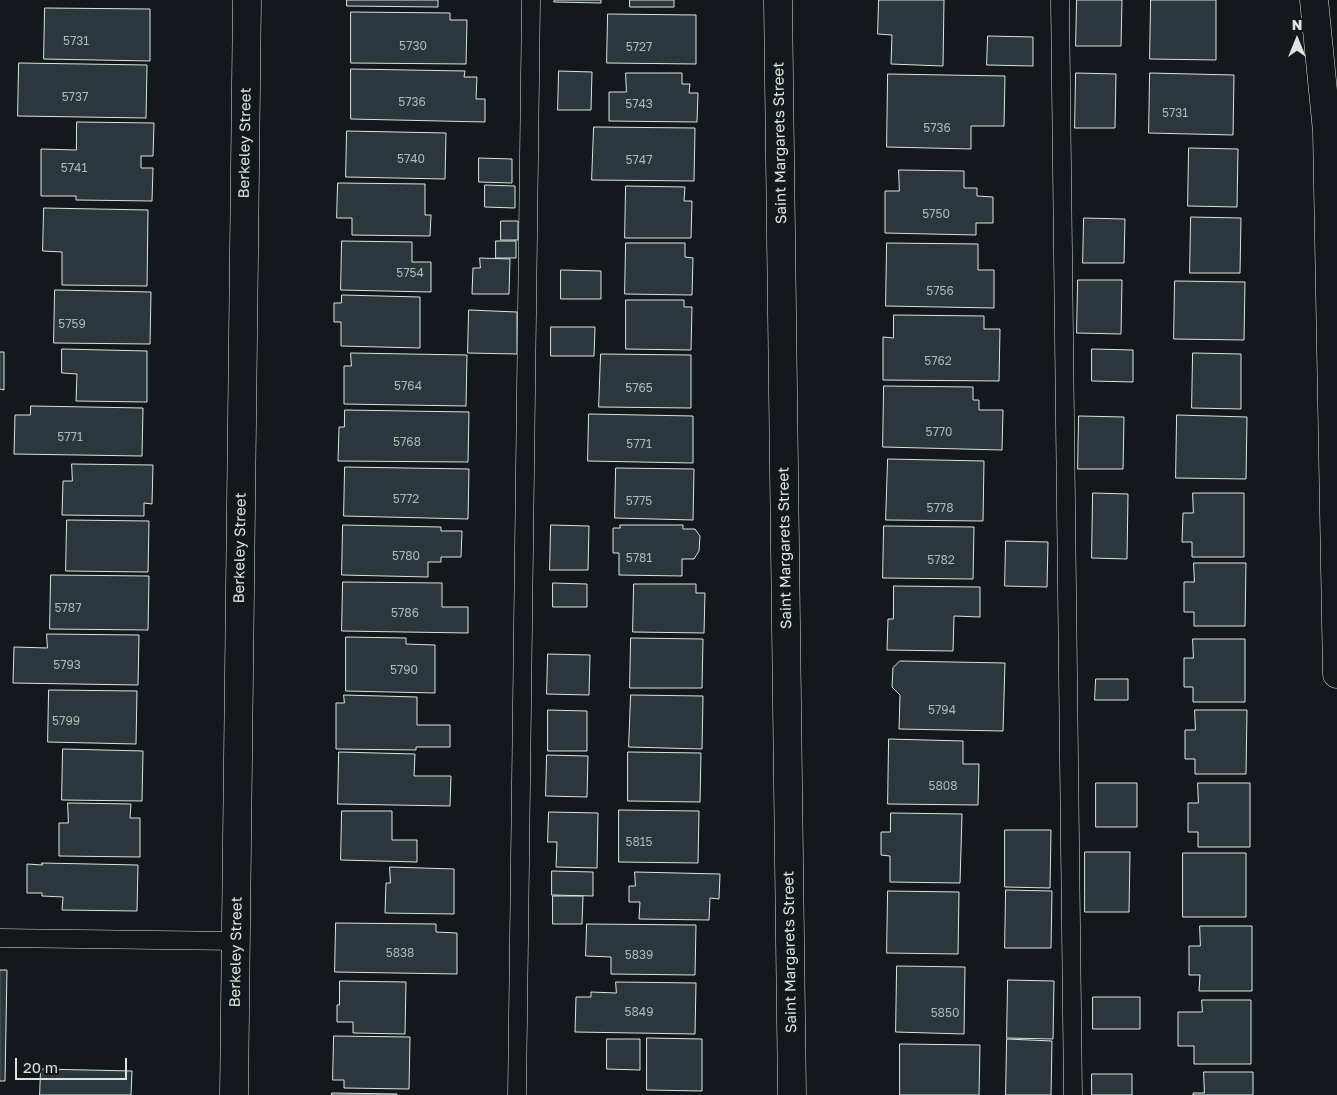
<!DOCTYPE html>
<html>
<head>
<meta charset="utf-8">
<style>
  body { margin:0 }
  #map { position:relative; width:1337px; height:1095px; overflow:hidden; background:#14181c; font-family:"Golos Text",sans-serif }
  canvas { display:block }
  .north { position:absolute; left:1272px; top:15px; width:50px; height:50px; -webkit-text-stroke:4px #14181c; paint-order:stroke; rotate:0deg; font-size:14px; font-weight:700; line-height:20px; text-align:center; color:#d8e6dc }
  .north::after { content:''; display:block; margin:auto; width:18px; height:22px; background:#d8e6dc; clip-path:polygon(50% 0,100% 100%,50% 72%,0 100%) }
  .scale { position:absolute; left:15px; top:1058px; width:112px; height:22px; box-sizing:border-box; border:2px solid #d8e6dc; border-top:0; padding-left:6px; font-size:15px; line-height:18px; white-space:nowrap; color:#d8e6dc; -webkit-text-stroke:4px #14181c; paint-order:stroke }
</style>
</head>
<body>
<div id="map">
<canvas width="1337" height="1095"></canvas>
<div class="north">N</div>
<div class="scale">20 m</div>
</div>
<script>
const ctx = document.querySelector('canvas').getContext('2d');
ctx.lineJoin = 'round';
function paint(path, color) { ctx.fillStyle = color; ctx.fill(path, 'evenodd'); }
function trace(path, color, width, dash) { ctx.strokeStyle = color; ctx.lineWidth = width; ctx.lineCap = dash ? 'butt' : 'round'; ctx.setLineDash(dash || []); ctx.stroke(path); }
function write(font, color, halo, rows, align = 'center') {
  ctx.font = font + ' "Golos Text",sans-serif'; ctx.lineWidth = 4; ctx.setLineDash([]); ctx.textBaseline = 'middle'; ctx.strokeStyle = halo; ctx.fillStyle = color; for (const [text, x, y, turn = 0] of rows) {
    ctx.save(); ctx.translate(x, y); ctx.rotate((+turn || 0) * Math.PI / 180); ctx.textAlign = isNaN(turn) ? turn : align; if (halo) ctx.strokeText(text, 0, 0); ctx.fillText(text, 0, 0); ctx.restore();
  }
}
const building = new Path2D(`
  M347,0H438V7L347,6Z
  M555,0H601V3L554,2Z
  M630,0H674V7H630Z
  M879,0H944L943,66L891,64L892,35L878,34Z
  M1077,0H1122L1121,46H1076Z
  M1151,0H1216V60L1150,59Z
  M45,8L150,9V61L44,59Z
  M351,12L450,13V20H467L466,64L351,63Z
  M608,14L696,15V64L607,63Z
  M988,36L1033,37V66L987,65Z
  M19,63L147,65L146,118L18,116Z
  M351,69L465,71L464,77H477L476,99H485V122L351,119Z
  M559,71L592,72L591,110H558Z
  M626,73H682V84H690L689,93H698L697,122L609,121V92H626Z
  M1076,73L1116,74L1115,128H1075Z
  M1150,73L1234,75L1233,135L1149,133Z
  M888,74L1005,76L1004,126H971V149L887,147Z
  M77,122L154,123L153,156H141V168H153L152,201L76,200V196H41V149L76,150Z
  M594,127L695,128L694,181L592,180Z
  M347,131L446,133L445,179L346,177Z
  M1189,148L1238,149L1237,207L1188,206Z
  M479,158L512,159V183L479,182Z
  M899,170L964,171V188H977V196L993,197V223H976V235L885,233V191H899Z
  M338,183L425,184V215H431L430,236L352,235V218H337Z
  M485,185L515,186V208L485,207Z
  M626,186L685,187L684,201H692L691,238H625Z
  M44,208L148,210L147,286L62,285V252L43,251Z
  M1191,217L1241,218L1240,273H1190Z
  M1084,218L1125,219L1124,263H1083Z
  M501,221H518V240H501Z
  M342,241L412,242V262H431V292L341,290Z
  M496,241H516V258H496Z
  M626,243H685V257L693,258L692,295L625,294Z
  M887,243L978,244V270H994V308L886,306Z
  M480,258L510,259L509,294H472L473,268H480Z
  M561,270L601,271V299H561Z
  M1078,280H1122L1121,334L1077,333Z
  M1175,281L1245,282L1244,340L1174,339Z
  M55,290L151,292L150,344L54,343Z
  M342,295L420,297V348L341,346V322H334V303H341Z
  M626,300H684V307H692L691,350L626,349Z
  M469,310L517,312V354L468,353Z
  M894,315L984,316V329H1000L999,381L883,380V337L893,338Z
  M551,327H595L594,356H551Z
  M62,349L147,351V402L76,401L77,374L62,373Z
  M1092,349L1133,350V382L1092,381Z
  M0,352H4V390L0,389Z
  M351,353L467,355L466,406L344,404V366H351Z
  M1193,353L1241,354V409L1192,408Z
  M601,354L691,355V408L599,407Z
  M884,386L973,387V400H979V410H1003L1002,450L883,447Z
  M31,406L143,408L142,456L14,454L15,415H30Z
  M345,410L469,412L468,462L338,461L339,427H344Z
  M589,414L693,416V463L588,461Z
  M1177,415L1247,417L1246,479L1176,478Z
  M1079,416L1124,417L1123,469H1078Z
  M888,459L984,461L983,521L886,520Z
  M72,464L153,465L152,504L144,503V516L62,515L63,481H72Z
  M345,467L469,469L468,519L344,516Z
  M616,468L694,469L693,520L615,518Z
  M1093,493L1128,494L1127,559L1092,558Z
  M1193,493H1244V557H1192V542H1182L1183,513H1193Z
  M67,520L149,521L148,572L66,571Z
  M343,525L441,527V531H462L461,557H441V562H428V577L342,575Z
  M551,525L589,526L588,570H550Z
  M620,525H683V529H695L700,536L699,551L694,559H682V576L619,575V553H613V528H620Z
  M884,526L974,527L973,579L883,578Z
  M1006,541L1048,542L1047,587L1005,586Z
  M1194,563H1246L1245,626H1194V612H1184V582H1194Z
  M51,575L149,576L148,630L50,629Z
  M343,582L442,583V607H468V633L342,631Z
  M553,583L587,584V607H553Z
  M634,584H696V593H705L704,633L633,632Z
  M894,586L980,587V617L954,616L953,651L887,650L888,619H893Z
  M47,634L139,635L138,685L13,683L14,647L47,648Z
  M346,637L406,638V644L435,645V693L346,691Z
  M631,638L703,639L702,688H630Z
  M1193,639H1245V702H1193V687H1184V658H1193Z
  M548,654L590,655L589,695L547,694Z
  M900,661L1005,663L1003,731L899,729L900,695L892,687L893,668Z
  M1096,679H1128V700H1095Z
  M49,690L137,691L136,744L48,742Z
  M344,695L417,697V725H450V747H416V750L336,749V703H344Z
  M631,695L703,696L702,749L629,747Z
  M548,710L587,711V751H548Z
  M1195,710H1247L1246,774H1195V759H1185V730H1195Z
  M889,739L963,741V764H979L978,805L888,804Z
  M63,749L143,751L142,801L62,800Z
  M339,752L415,754L414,776H451L450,806L338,804Z
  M628,752L701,753L700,802L628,801Z
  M547,755L588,756L587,797L546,796Z
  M1096,783H1137V827H1096Z
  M1198,783H1250V847H1198V832H1188V803H1198Z
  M68,803L131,804L130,818H140V857L59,856V823H68Z
  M619,810L699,811L698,863L619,862Z
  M342,811H392V840H417V862L341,860Z
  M549,812L598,813L597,868L556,867L557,842H548Z
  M891,813L962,814L960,883L890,882V856L881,855V832H890Z
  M1005,830H1051L1050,888L1005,887Z
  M1085,852H1130L1129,912H1085Z
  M1183,853H1246V917H1183Z
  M42,863L138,865L137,911L62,910L63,897L42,896V893H27V864L42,865Z
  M390,867L454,869V914L385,913L386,883H390Z
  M552,871L593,872V896L552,895Z
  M635,872L720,874L719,899L710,898L709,920L639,919L640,902H629V886H635Z
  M1006,890L1052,891L1051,948H1005Z
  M888,891L959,892L958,954L887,953Z
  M553,896H583L582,924H553Z
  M336,923L436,924V932L457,933V974L335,972Z
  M587,924L696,925L695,975L611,974V957L586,956Z
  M1200,926H1252V991H1199L1200,975H1189V946H1200Z
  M897,966L965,967L964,1034L896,1032Z
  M0,970H7L5,1081H0Z
  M1008,980L1054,981L1053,1039L1007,1038Z
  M340,981L406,982L405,1034L353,1033V1022H337V1005H339Z
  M616,982L696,983L695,1034L575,1032L576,997H591V992L616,993Z
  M1093,997H1140V1029H1093Z
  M1202,1000H1251V1064H1194V1046H1178V1012H1202Z
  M334,1036L410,1037L409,1089L344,1088V1080H333Z
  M647,1038L702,1039V1091L647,1090Z
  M607,1039H640V1070L607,1069Z
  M1007,1039L1052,1041L1051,1095H1006Z
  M900,1044L980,1045L979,1095H900Z
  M41,1069L132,1071L131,1095H40Z
  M1204,1072H1253V1095H1193V1093H1204Z
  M1092,1074H1132V1095H1092Z
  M332,1093L397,1094V1095H332Z`);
paint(building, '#2c363c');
trace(building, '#d8e6dc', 1);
const lane = new Path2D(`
  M1060,0L1073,1095
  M0,938L236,941
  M517,1095L531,0`);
const street = new Path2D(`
  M778,0L792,1095
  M234,1095L247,0`);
const secondary = new Path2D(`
  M1314,0L1327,131L1337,674`);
trace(lane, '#d8e6dc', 19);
trace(street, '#d8e6dc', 29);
trace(secondary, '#d8e6dc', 29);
trace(lane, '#14181c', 18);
trace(street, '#14181c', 28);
trace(secondary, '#14181c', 28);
write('12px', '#adbab4', null, [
  ["5731",76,41],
  ["5730",413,46],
  ["5727",639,47],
  ["5737",75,97],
  ["5736",412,102],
  ["5743",639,104],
  ["5731",1175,113],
  ["5736",937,128],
  ["5740",411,159],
  ["5747",639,160],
  ["5741",74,168],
  ["5750",936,214],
  ["5754",410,273],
  ["5756",940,291],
  ["5759",72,324],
  ["5762",938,361],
  ["5764",408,386],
  ["5765",639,388],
  ["5770",939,432],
  ["5771",70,437],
  ["5768",407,442],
  ["5771",639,444],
  ["5772",406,499],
  ["5775",639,501],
  ["5778",940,508],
  ["5780",406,556],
  ["5781",639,558],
  ["5782",941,560],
  ["5787",68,608],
  ["5786",405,613],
  ["5793",67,665],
  ["5790",404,670],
  ["5794",942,710],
  ["5799",66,721],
  ["5808",943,786],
  ["5815",639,842],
  ["5838",400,953],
  ["5839",639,955],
  ["5849",639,1012],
  ["5850",945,1013]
]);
write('15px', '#d8e6dc', '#14181c', [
  ["Berkeley Street",245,143,-89],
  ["Saint Margarets Street",780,143,-91],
  ["Berkeley Street",240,548,-89],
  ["Saint Margarets Street",785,548,-91],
  ["Berkeley Street",236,952,-89],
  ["Saint Margarets Street",790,952,-91]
]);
</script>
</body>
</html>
